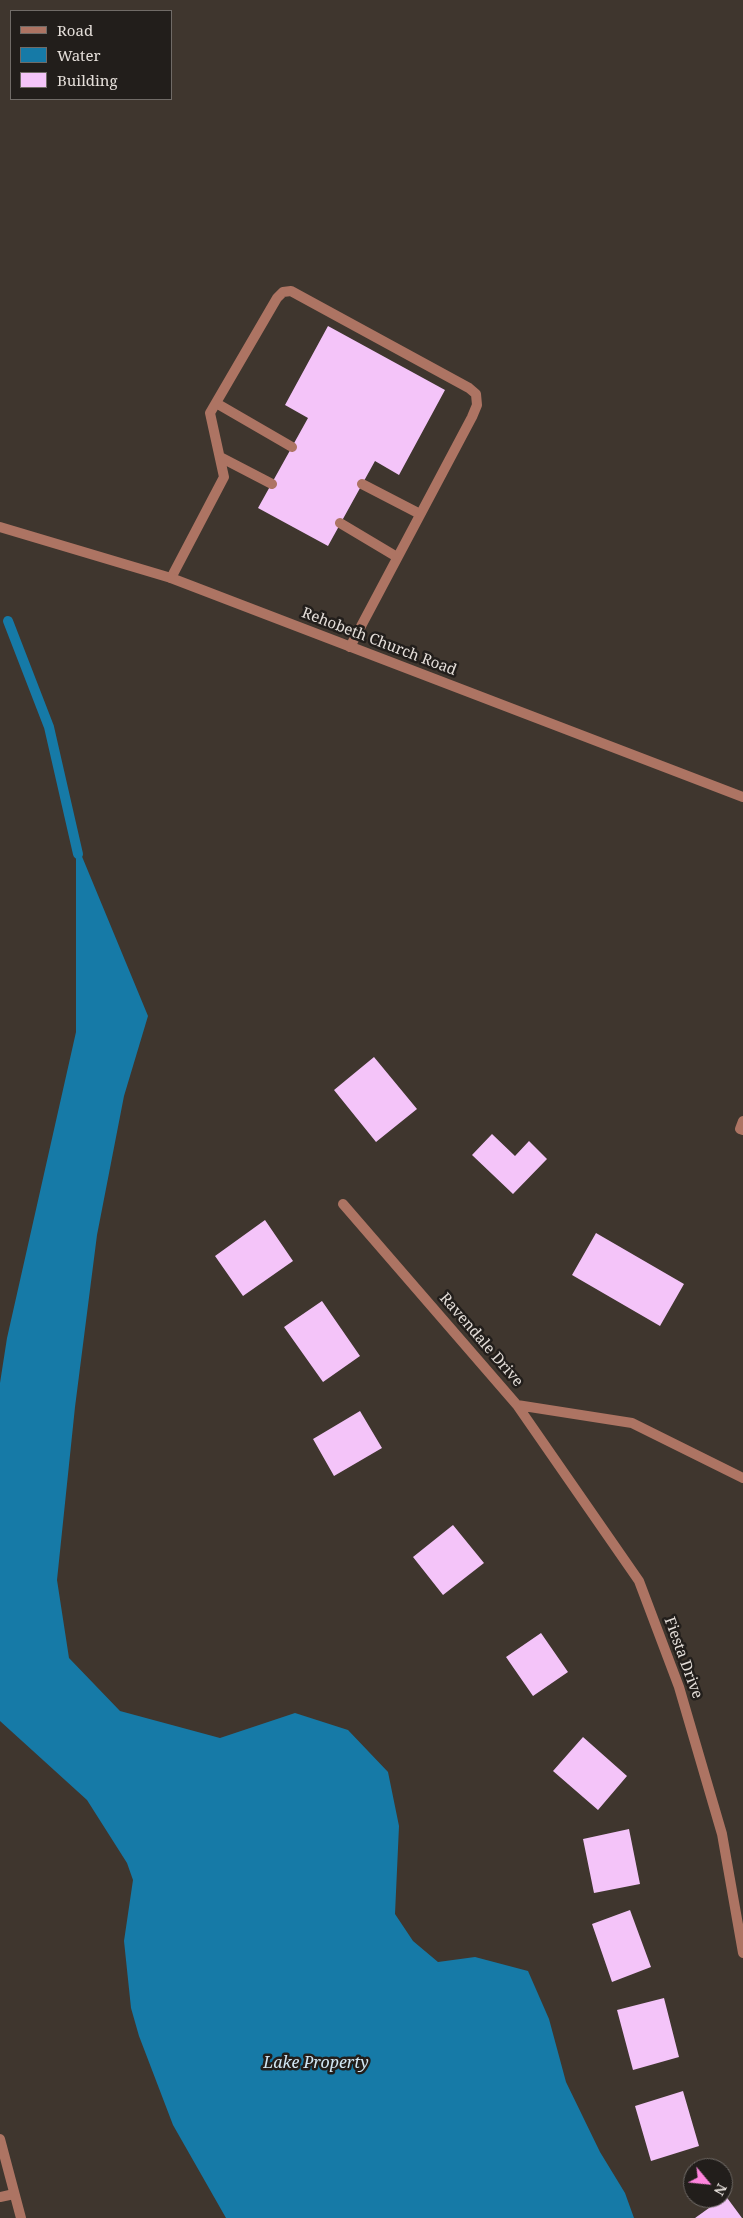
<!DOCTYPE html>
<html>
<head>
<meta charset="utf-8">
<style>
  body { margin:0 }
  #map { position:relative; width:743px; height:2218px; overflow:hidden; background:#3f362e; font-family:"Noto Serif",serif }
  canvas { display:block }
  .legend { position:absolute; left:10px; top:10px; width:162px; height:90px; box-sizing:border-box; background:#221e1b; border:1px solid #706b67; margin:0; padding:6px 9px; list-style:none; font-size:15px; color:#e4ded9 }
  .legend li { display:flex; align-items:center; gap:10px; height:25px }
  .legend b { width:25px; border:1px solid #706b67 }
  .north { position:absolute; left:683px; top:2158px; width:50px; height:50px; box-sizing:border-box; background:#221e1b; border:1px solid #706b67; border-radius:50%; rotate:118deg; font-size:14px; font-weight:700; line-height:20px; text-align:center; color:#e4ded9 }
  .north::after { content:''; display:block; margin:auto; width:18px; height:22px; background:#ff85de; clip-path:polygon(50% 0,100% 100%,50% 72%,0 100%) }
</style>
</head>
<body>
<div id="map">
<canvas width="743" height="2218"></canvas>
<ul class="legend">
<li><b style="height:6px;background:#ad7463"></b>Road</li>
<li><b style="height:14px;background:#167aa7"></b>Water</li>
<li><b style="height:14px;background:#f4c4f9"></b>Building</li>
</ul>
<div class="north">N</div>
</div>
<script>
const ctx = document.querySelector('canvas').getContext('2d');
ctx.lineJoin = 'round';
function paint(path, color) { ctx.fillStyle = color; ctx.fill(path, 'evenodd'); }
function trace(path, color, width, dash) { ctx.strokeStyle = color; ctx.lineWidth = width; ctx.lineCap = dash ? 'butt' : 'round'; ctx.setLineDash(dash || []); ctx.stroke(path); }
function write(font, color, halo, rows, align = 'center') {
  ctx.font = font + ' "Noto Serif",serif'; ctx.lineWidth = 5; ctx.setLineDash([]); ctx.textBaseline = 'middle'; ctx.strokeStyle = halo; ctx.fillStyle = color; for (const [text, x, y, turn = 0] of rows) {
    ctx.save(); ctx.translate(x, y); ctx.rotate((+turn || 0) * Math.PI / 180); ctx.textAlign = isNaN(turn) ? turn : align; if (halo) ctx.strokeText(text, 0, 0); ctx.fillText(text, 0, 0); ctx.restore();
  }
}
paint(new Path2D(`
  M76,842L148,1016L124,1096L97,1235L75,1407L57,1580L69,1658L120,1711L220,1738L295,1713L348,1730L388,1772L399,1826L395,1914L413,1941L438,1962L475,1957L528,1971L549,2019L566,2082L600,2152L625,2193L634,2218H226L173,2125L139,2036L131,2008L124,1941L133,1880L127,1863L87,1800L0,1721V1383L7,1338L76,1032Z`), '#167aa7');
trace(new Path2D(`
  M8,621L49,727L78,854`), '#167aa7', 10);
paint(new Path2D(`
  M328,326L445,390L399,475L375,461L328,546L258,508L308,418L285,405Z
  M374,1057L417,1109L376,1142L334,1090Z
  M492,1134L515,1156L529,1141L547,1159L513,1194L472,1155Z
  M265,1220L293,1261L243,1296L215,1256Z
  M596,1233L684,1284L660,1326L572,1275Z
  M322,1301L360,1356L323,1382L284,1327Z
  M360,1411L382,1448L334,1476L313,1439Z
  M453,1525L484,1563L443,1595L413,1557Z
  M541,1633L568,1672L533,1696L506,1657Z
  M583,1737L627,1776L598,1810L553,1771Z
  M629,1829L640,1884L594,1893L583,1839Z
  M630,1910L651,1967L612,1982L592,1924Z
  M664,1998L679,2057L633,2070L617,2010Z
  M683,2091L699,2146L651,2161L635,2106Z
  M725,2195L742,2218H695L723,2198Z`), '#f4c4f9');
trace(new Path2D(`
  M216,403L292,447
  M220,457L272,484
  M362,484L420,514
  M340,523L397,557
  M171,578L224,477L210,413L277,298L283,292L291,291L469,388L476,394L477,405L472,417L350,647
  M743,1121L740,1129L743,1130
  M0,2197L14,2194`), '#ad7463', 10);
trace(new Path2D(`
  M343,1204L517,1405L632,1423L743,1478
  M517,1405L639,1581L679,1687L722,1834L743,1953
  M0,2139L21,2218`), '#ad7463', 10);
trace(new Path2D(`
  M0,527L171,578L743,797`), '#ad7463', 10);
write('15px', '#e4ded9', '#221e1b', [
  ["Rehobeth Church Road",379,642,21],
  ["Ravendale Drive",481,1340,49],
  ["Fiesta Drive",683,1658,70]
]);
write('italic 16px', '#d2e7f4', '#221e1b', [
  ["Lake Property",316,2063]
]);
</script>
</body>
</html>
